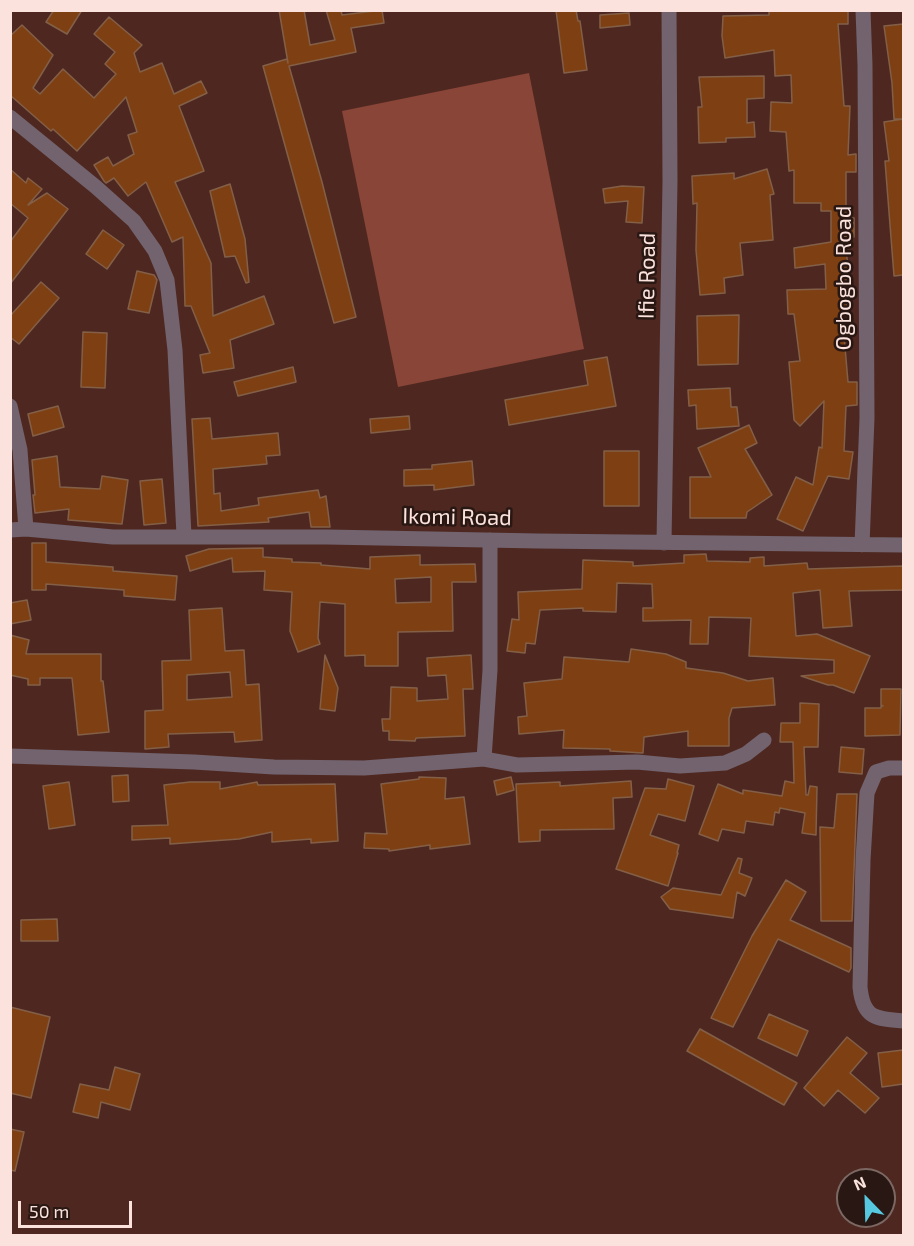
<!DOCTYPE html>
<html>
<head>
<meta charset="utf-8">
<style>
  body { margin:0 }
  #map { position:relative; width:914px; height:1246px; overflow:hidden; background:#4e2820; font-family:"Exo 2",sans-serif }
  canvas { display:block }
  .frame { position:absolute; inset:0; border:12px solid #fbe2dc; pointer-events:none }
  .north { position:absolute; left:836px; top:1168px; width:60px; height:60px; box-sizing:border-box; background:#281713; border:2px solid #7c6863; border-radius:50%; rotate:337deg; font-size:16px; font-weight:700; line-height:24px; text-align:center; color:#fbe2dc }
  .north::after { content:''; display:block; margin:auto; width:21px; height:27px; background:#56c9e0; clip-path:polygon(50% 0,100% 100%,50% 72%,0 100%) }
  .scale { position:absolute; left:18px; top:1201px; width:114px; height:27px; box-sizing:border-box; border:3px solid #fbe2dc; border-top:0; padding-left:8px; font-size:18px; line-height:21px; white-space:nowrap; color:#fbe2dc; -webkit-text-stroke:4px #281713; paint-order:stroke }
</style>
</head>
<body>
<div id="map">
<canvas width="914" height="1246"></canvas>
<div class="frame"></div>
<div class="north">N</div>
<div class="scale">50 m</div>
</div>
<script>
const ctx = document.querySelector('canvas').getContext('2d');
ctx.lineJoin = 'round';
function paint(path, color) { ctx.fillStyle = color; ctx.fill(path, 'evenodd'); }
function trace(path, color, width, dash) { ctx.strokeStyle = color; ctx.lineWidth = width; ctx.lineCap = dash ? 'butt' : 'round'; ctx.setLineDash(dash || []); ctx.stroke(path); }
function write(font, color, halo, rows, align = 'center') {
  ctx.font = font + ' "Exo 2",sans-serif'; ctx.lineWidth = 5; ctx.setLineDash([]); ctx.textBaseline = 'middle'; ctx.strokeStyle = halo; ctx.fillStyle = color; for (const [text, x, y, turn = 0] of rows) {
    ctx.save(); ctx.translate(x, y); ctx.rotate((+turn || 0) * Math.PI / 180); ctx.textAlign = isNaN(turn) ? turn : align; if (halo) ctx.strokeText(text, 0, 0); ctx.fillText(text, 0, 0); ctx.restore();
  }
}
paint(new Path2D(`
  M529,73L584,349L398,387L342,111Z`), '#894538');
const building = new Path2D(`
  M54,10H82L67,34L46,22Z
  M279,10H304L310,45L335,40L326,10H341L342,15L382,10L384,23L351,28L356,52L289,66L322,182L356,317L334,323L263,66L287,59L288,63Z
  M556,10H576L578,21H580L587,70L564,73Z
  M769,10H848V24H838L844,106H850L848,155L856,154V172H846V218H854V237H844L849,272H846L847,312H842L848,382H857V405L846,406L844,451L853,452L849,479L828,476L803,531L777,519L796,477L813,485L819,447L822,448L824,401L800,426L794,420L789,362L800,361L794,314H788L787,290L826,289L825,264L795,268L794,248L831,242V211H821V203H794V170L789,171L786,132L770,131L771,102L792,103L791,75L775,76L774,50L725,58L722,36L723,16L769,15Z
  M629,13L630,25L600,28V15Z
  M109,17L142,45L134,53L140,72L162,63L174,94L201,81L207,93L179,106L204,171L175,182L211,263L213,316L264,296L274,324L230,340L234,368L203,373L200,355L210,353L191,306H185L183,237L172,242L146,182L128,196L114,178L106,183L104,181L94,165L108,157L113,166L134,154L128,135L137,132L126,97L77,151L53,129L51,131L10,95V36L22,25L53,55L33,88L40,94L63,69L94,98L116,74L105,64L115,52L94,34Z
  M903,24V119H894L892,83L884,26Z
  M764,76V98L747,99V123L754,122L755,137L726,138V142L699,143L698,107H702L699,77Z
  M903,119V275L894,276L885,161H889L884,122Z
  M10,169L26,183L28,178L42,189L28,205L47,193L68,209L10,284V242L28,218L10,203Z
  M767,169L774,194L770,195L773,240L740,243L743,275L724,278L725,293L700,295L696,250L697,203L693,204L692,176L734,173V179Z
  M230,184L245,239L249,282L246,283L235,256L225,257L210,191Z
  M622,186L644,187L642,223L626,222L628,201L605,203L603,189Z
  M103,230L124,245L107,269L86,254Z
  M137,271L154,275L157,280L149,313L128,309Z
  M41,282L59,298L19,344L10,337V316Z
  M739,315L738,364L698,365L697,316Z
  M83,332L107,333L105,388L81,387Z
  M607,357L616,406L509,425L505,400L588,385L584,361Z
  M293,367L296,382L238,396L234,382Z
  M730,388L731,407H737L739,426L697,429L696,405L689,406L688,390Z
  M58,406L64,427L33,436L28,414Z
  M409,416L410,429L371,433L370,419Z
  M210,418L212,439L278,433L280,455L266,456L267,464L213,469L214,494L220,493L221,511L259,505L258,498L318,490L320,498L326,496L330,527H311L309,512L268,518L269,522L198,526L192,419Z
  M749,425L757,443L745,449L772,495L747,512L746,518H690V477H711L698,448Z
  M604,451H639V506H604Z
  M57,456L60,487L100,489L102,476L128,480L122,524L68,520L69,509L35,513L33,495H35L32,460Z
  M472,461L474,485L434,490V485L404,486V470L432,469V465Z
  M162,479L166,523L144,525L140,481Z
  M32,543H46V562L113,567V571L177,576L175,600L124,596V590L46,584V590H32Z
  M263,548V557L292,559V562L321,563V565L370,569V557L420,555V565L475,564L476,582H452L453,631L398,632V666H365V655L345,656V604L320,602L318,638L320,644L298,652L290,631L292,592L264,590L265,571L233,572L232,558L190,571L186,556L209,549ZM431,577V602L396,603L395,579Z
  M706,554L707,561L750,562V558L764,557V566L807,563L808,569L903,566V590L849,591L852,626L823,628L820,590L793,593L796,636L817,634L870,656L854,693L833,685H828L801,676L834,673V660L749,656L751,618L709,617L708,644H690L691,620L643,621V608H653L652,584L617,583L616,612L583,611V608L540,610L535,644L526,643L525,653L507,651L512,619L519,620L518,592L582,589L583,560L633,562V566L684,563V555Z
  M27,600L31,620L10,624V603Z
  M222,608L225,651L244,650L246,685L259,684L262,740L235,742L234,732L168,734L169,747L145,749V711L163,710L162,661L191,660L189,610ZM230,672L232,697L187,700V675Z
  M10,635L29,640L26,654H101V681H103L109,732L78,735L72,678H40V685H28V679L10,675Z
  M631,649L666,654L686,662V668L723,673L748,681L773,678L775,705L732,708L729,718V746H688V731L644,737L643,753L610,751V749L563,748L564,730L519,734L518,717L527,716L524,683L562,679L564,657L629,662Z
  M325,655L338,688L335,711L320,709Z
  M471,655L473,689H463L465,736L416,738L415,741L389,740V731H383L382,719H390L391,687L417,688V701L448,699L446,675L428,676L427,658Z
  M881,689H901L900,735L865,736V708H881V706H883L881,705Z
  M800,703L819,704L818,747H804L806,795H808L810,786L817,787L816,835L802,833L805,813L780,808L779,813L775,812L773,825L746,821L744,833L722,829L718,841L699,834L718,784L743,794V790L782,796L785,781L794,783L793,742H780L781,723H800Z
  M841,747L864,749L862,774L839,772Z
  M128,775L129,801L113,802L112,776Z
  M419,777L446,778L445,799L464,797L470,844L430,849V845L389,851V849L364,848L365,833L387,834L381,784L419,779Z
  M511,777L514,790L497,795L494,781Z
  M668,779L694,786L685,821L658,814L650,835L679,845L677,853H678L668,886L616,869L645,788L666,789Z
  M631,781L632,797L613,798L614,829L540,830V841L519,842L516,784L560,782V786Z
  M69,782L75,825L49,829L43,786Z
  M190,782H220V789L257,782L258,785L335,784L338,841L311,843V839L272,842V832L239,839L170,844V838L132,840V826L168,825L164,785Z
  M837,794H857L852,921H821L820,827L834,828Z
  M738,858L742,859L739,873L752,878L745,896L737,892L733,918L670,909L661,897L673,888L721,895Z
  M786,880L806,892L790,920L851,948V968L849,972L778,939L733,1027L711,1018L752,936Z
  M57,919L58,941H21V920Z
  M10,1007L50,1017L31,1098L10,1093Z
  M769,1014L808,1031L797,1056L758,1038Z
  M700,1029L797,1083L784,1105L687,1051Z
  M847,1037L867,1053L850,1073L879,1098L865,1113L838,1090L824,1106L804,1088Z
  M903,1050V1084L882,1087L878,1053Z
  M115,1067L140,1074L130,1110L101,1102L98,1118L73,1112L80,1084L109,1090Z
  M10,1129L24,1132L15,1171L10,1170Z`);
paint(building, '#7e4012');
trace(building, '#835f48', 1.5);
trace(new Path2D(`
  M10,117L96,187L134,221L155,251L167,280L175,350L184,536
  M10,406L20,450L26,529
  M10,530L26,529L113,537H327L538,541L904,545
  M664,543L670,181L669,10
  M862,545L867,418L865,65L863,10
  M10,756L194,762L274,767L364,768L484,759L517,765L637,762L680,766L725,763L746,754L764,740
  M484,759L490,670V540
  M904,768H889L876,772L867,793L863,860L860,987C863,1018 875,1019 904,1021`), '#72636f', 15);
write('22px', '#fbe2dc', '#281713', [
  ["Ifie Road",647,276,-89],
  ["Ogbogbo Road",844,278,-90],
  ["Ikomi Road",457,517,1]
]);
</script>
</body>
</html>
